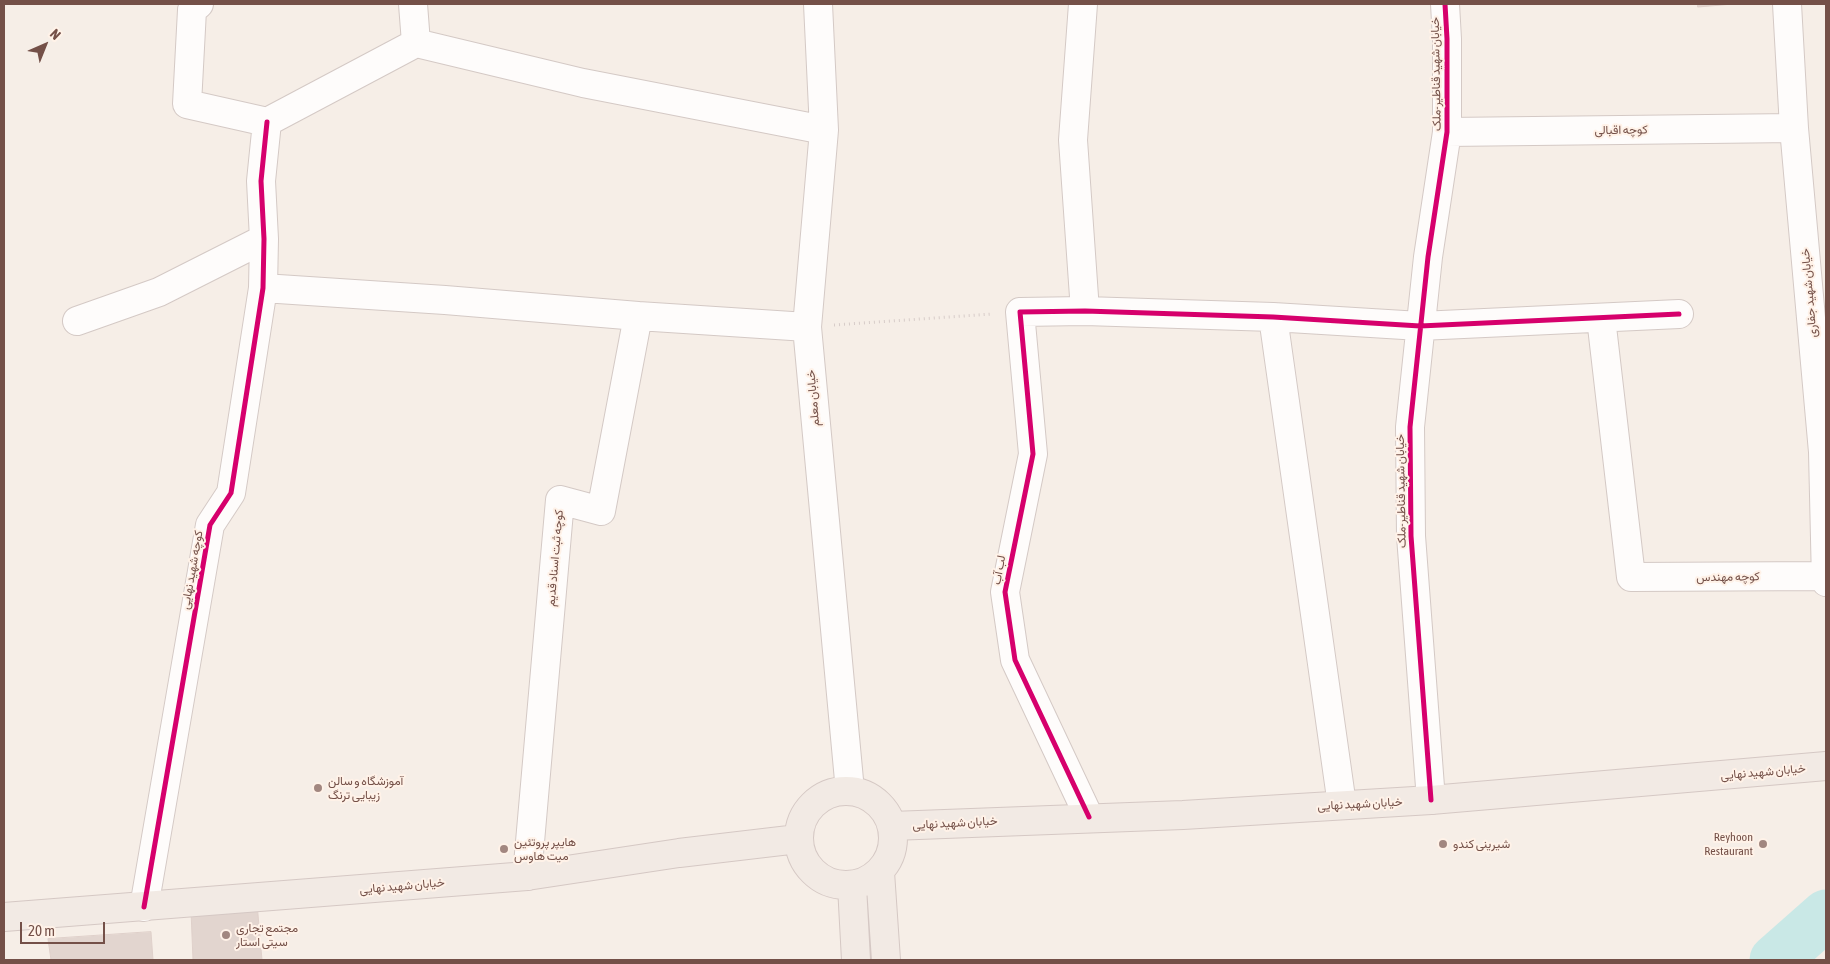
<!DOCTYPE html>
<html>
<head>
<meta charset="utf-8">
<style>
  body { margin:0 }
  #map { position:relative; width:1830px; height:964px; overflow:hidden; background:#f6eee7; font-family:"Asap Condensed",sans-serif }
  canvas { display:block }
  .frame { position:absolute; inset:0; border:5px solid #745048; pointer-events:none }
  .north { position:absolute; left:20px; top:20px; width:50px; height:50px; -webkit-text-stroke:4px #fff2e8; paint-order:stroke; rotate:44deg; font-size:14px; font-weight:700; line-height:20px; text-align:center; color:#745048 }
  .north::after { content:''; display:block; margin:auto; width:18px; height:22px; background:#745048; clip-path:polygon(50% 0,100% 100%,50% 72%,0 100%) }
  .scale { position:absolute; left:20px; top:922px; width:85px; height:22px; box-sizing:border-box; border:2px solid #745048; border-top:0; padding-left:6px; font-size:15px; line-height:18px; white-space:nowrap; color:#745048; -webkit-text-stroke:4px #fff2e8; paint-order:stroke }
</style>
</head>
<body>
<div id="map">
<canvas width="1830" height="964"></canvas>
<div class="frame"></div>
<div class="north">N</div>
<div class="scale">20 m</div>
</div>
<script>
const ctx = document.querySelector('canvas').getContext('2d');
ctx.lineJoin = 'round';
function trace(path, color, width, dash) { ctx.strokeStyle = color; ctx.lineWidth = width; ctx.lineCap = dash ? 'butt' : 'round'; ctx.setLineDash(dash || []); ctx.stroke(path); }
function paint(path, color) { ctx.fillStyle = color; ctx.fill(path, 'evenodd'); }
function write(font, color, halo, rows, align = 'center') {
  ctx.font = font + ' "Asap Condensed",Vazirmatn,sans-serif'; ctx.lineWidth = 4; ctx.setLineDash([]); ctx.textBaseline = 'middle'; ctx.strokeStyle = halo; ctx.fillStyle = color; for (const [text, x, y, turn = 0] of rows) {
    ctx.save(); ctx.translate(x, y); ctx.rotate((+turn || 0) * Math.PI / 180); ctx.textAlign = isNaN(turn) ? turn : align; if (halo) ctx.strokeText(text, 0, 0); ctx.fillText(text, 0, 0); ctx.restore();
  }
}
trace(new Path2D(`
  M1775,960L1826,915`), '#c9e8e6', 51);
const building = new Path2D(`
  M1698,4H1733L1698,7Z
  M257,903L262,960H193L191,910Z
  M151,932L153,960H51L48,939Z`);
paint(building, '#e2d5cf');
trace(building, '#dfd0ca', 1);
const minor = new Path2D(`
  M199,4L192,10L187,104L267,122L416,43L583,83L824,130
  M413,4L416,43
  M818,4L824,130L807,327L850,791
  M1083,4L1073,140L1085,311
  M1787,4L1794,128L1823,452L1826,582
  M1447,132L1794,128
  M263,288L445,300L638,316
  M1273,317L1342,805
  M1601,318L1631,577L1826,576
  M77,321L159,292L264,239
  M1431,800L1411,536L1410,427L1428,257L1447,132V39L1445,4
  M1089,817L1015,660L1005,592L1033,454L1020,312L1085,311L1273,317L1420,326L1679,314
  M527,876L560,500L601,511L638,316L807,327
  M144,907L210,525L231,493L263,288L264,239L261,181L267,122`);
const major = new Path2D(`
  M799 838a47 47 0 1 1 94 0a47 47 0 1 1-94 0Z
  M892,826L1183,815L1431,800L1826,766
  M880,872L886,960
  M852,886L856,960
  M4,917L527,876L679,853L798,839`);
trace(minor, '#d4c9c5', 30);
trace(major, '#d5c8c4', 30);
trace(new Path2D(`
  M834,325L992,314`), '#d7ccc9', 3, [1, 4]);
trace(minor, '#fefcfb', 28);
trace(major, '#f2eae4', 28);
trace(new Path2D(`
  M1431,800L1411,536L1410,427L1428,257L1447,132V39L1445,4
  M1089,817L1015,660L1005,592L1033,454L1020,312L1085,311L1273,317L1420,326L1679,314
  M144,907L210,525L231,493L263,288L264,239L261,181L267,122`), '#d6006c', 5);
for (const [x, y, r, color] of [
  [318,788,5,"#a28780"],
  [1443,844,5,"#a28780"],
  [1763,844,5,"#a28780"],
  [504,849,5,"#a28780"],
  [226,935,5,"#a28780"]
]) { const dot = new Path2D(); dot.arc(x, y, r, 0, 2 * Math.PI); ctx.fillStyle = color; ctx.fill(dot); trace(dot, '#fff2e8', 2); }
write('12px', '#745048', '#fff2e8', [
  ["خیابان شهید قناطیر-ملک",1436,74,-91],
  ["کوچه اقبالی",1621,130,-1],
  ["خیابان شهید جفاری",1809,293,-95],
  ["خیابان معلم",813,398,-95],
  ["خیابان شهید قناطیر-ملک",1401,491,-91],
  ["کوچه ثبت اسناد قدیم",555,558,-85],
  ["کوچه شهید نهایی",192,570,-80],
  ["لب آب",999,570,-79],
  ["کوچه مهندس",1728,577,-1],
  ["خیابان شهید نهایی",1763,772,-5],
  ["خیابان شهید نهایی",1360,804,-3],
  ["خیابان شهید نهایی",955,823,-3],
  ["خیابان شهید نهایی",402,886,-5]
]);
write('12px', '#745048', '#fff2e8', [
  ["آموزشگاه و سالن",328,781],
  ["زیبایی ترنگ",328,795],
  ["Reyhoon",1753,837,"right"],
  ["Restaurant",1753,851,"right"],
  ["هایپر پروتئین",514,842],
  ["میت هاوس",514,856],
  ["شیرینی کندو",1453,844],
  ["مجتمع تجاری",236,928],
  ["سیتی استار",236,942]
], 'left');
</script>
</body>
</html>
